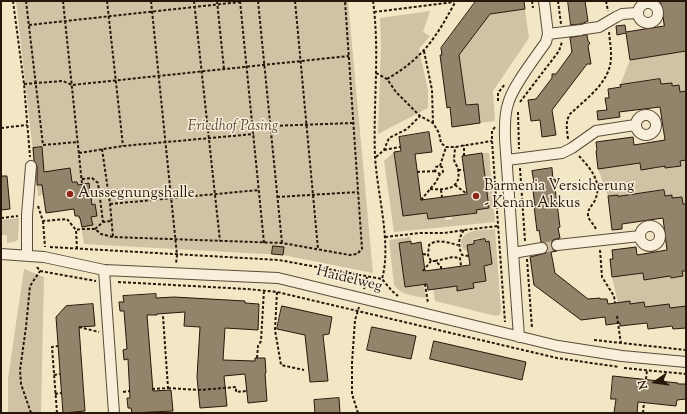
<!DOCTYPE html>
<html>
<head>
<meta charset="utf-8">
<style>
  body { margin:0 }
  #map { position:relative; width:687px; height:414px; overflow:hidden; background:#f2e7c5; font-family:"Sorts Mill Goudy",serif }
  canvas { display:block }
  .frame { position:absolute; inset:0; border:2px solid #29160a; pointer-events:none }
  .north { position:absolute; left:635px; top:362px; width:40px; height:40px; -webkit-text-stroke:3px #f7efd9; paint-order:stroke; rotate:257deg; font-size:11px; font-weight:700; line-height:16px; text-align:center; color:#29160a }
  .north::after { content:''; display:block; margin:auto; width:14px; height:18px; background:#29160a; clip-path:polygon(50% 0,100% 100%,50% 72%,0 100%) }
</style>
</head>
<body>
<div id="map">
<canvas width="687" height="414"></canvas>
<div class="frame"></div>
<div class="north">N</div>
</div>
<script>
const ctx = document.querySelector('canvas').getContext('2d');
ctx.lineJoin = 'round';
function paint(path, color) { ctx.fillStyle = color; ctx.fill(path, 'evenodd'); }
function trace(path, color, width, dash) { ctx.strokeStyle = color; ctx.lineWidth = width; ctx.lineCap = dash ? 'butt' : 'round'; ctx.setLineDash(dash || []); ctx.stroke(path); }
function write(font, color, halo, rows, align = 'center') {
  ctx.font = font + ' "Sorts Mill Goudy",serif'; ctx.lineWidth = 3; ctx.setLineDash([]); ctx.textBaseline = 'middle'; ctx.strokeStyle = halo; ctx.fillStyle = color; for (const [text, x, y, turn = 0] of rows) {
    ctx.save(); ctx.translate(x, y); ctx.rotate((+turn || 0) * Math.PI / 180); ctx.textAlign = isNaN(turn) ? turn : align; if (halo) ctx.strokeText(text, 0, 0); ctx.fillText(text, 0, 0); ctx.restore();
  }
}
paint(new Path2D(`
  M16,1H348L373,273L283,255L84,244L80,219L79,218V216H75L74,209L47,213L43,195L38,196Z
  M525,9L529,38L493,91L495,121L480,123L478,104L466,105L459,53L461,52L490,14Z
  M430,11L423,32L430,36L419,49L428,90V108L378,134L381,44L380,18Z
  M686,51V95L685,91L680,92L679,85L672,86V83L661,84L660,79L620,85L630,60Z
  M394,152L403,216L427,213L428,219L445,217L446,220L452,219V216L477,213L476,210L489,208L482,153H489L495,222L394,232L384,161Z
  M686,160V204H683L682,197L672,198L671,195L664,196L663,190L618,196L617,195L608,196L598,169L640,163L641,170L665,166V168L680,166V161Z
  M19,218L18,240L14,242L7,243V235H1V220Z
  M495,229L501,311L500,315L496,316L435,301L433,289L457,286L458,291L473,288V283L486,281L484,266L492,264L489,242L480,240L479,238L474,239V244L467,245L468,252C464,250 461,248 461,243C462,228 485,230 495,229Z
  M410,237L411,240L399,243L405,287L424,285L426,298C415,296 400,295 394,285L389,240Z
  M24,269L44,277L41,413H8V378Z
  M682,271H686V306L670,308L669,304L645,307L644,302L630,304V301L618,303L612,277L643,273L644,280L663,277L670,273L671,278L682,276Z`), '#d0c3a5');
const building = new Path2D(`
  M476,1H524L525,9L490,14L459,55L466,105L478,104L480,123L452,127L450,107L447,108L440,55H442L441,48Z
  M568,1H585L588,21L581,24L571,25Z
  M661,1H686V51L630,60L626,33L617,35L616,26L625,25L626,32L664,26Z
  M587,35L588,41L590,43L588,46L591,64H587L552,110L556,135L542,137L540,120L531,121L528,100L536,99L552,78V74H556L572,52L570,38Z
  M660,79L661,84L672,83V86L679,85L680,92L686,91V160L680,161L681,166L665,168V166L641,170L640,163L598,169L596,151L597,150L596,142L633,137L634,145L665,140L660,107L619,112L620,117L598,120L597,111L607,110L605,98H609L608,89L621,87L620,85Z
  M429,132L432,152L415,154L421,200L467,194L462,156L482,153L489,208L476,210L477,213L428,219L427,213L403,216L394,152L401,151L399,137Z
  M42,147L44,172L70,168L72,182H77L78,185L89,183L92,205L95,204L97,216L91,217L93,225L82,227L80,218H79V216H75L74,209L46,213L42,185H37V166L34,161L33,148Z
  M552,168L553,180L555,179L557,188H555L560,227L558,228L560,238L553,240L551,245L552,249L557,251L551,252L555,273L588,299L600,298V299H607L608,304L630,301V304L644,302L645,307L669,304L670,308L686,306V328L673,329L672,326L648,329L647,323L620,326V323L606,325L605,317L581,320L534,285L530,257L546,253L548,247L547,244L541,242L539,230L537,231L534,206H535L532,183L534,182L532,171Z
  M1,176H7L10,209L1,210Z
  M664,190L665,196L672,195V198L682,197L683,204H686V271H682L683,276L671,278L670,276L644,280L643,273L612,277L610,259H613L612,250L636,247L637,255L667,250L663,218L622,224V229L612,230L608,196L618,195V196Z
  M485,239L486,242L489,241L492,264L484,266L486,281L473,283L474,288L457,291V286L428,290L427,284L405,287L399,243L411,241V244L421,242L425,271L470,265L467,245L474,244V241Z
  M273,246L284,247L283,255L272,254Z
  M156,294V298L174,297L245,301V303L259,304L258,330L225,328L223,360L255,361V358H265L266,373H265L267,401L248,403L245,374L224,376L227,406L200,408L197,377L200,327L184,326L185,312L157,314V315H147L153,391L171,390L173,411L132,413L131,408H128L127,398H130L128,359L124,360L123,350L127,349L124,311H120L119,302H124L123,296Z
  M93,304L95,326L79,327L85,411L63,413L56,317L66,306Z
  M282,306L332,317L329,334L323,335L328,381L310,382L305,335L277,329Z
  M372,327L416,336L411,359L367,350Z
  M434,341L526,362L522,380L430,359Z
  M613,376L678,383V384H686V399L677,400L676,406L638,402L637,413H614L616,399H611Z
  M339,398L340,413H315L314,400Z`);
paint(building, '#92836b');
trace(building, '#29160a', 1);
trace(new Path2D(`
  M542,248L557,245`), '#cabda0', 10, [10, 5]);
const minor = new Path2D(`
  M638 13a10 10 0 1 1 20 0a10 10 0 1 1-20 0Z
  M585,29L599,27L616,17L622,14L637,13
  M548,34L581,30
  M636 125a10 10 0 1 1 20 0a10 10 0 1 1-20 0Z
  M507,160L562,153L572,148L596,131L635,125
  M640 236a10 10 0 1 1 20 0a10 10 0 1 1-20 0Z
  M557,245L640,236
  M513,253L542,248
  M1,254L44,257L104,270L278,278L558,346L622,356L686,362
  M27,255V215L31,166
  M104,270L114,413
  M519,337L505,139C505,127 504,115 508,104C512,87 535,58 546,42L548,34L544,1`);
trace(minor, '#5b4a39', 12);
trace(new Path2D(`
  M13,1L24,84L30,157
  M26,1L43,145L78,142
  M63,1L82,184
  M107,1L123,146
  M151,1L177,255L176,264
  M194,1L220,241
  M217,1L224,69
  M240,1L264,243
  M258,1L282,243
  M295,1L318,249
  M373,1C380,52 373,104 375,156C377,194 392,243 382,279
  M532,1L533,8
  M558,1L561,24
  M606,1L608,11
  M374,12L454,2
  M29,25L240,2
  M424,51L432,90L433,123
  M376,73L387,79L396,92L420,116L433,123L439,133L441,143L446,147H455L492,141
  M387,79C406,68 423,54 435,36C443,25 449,13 456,1
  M24,84L63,81L72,85L349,56
  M498,101V93L505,84
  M520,102L559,51L562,42
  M518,112L519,149
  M270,126L353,123
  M495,127L492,131V141L505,322
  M1,128L27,125
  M568,139C567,129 565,122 570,114C584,101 603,87 609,69C613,58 610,43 609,32
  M102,149L110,204L113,237
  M384,150L400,147
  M79,153L123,146L254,134
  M464,156V145
  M579,156C590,168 603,182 595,200C593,205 588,208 588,214C588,221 595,224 596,230
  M376,157L384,150L389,138L407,129L420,116
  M440,166L446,147
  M520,168L525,241
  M458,170H464
  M417,172L435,171
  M82,179L92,178L98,183L103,222
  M455,185L467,194
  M430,189C445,190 462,190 458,169C457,166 455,163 454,160C454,156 455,151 455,147
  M441,190L442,197
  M277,197L358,192
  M421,200L436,182L440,174L443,172L442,167L439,166L436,167L435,171L440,174
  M110,204L259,190
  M38,206L43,221L67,219L76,230
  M1,218L18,216
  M43,221L45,247
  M95,229L103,222L111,221
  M464,230C458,239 458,245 462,255L468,256
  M385,237L420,233H444L464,230L498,226
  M50,247L279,260L382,279L392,291L398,296
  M77,249L76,230L82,229H95L101,234L113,237L282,243L350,255L357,254L362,249L345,1
  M600,250L602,277L614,296L615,303
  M423,254L428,255
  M527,259L532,328
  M435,261L453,257L460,258L461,266
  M37,267L40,271L96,281
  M441,269V266L435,261H431L428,255L429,245C437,238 449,243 458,245
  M423,271L431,261
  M118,282L247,289L277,292L557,358L619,367
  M425,284L428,303
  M364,289L367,277
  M277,292L275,330L281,365L304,370
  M617,316L621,344
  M79,327L99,332
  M594,340L686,350
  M257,358L258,346L261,341L264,290
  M624,368L686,374
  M54,375L60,374
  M646,379L647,370
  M168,388L199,390L236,387V392L247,391
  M152,389L168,388L163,316
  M123,392L130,391
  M55,394L61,393
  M31,413L21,384L20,370L26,327L30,286L40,271
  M57,413L52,347L58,346
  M358,413L352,394V363L355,320L359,307
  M643,413L644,402`), '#29160a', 2, [3, 2]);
trace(minor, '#f7efd9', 10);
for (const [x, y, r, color] of [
  [70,194,4,"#8f2418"],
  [476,196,4,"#8f2418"]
]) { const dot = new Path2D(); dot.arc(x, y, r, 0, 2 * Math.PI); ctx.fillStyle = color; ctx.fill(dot); trace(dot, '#f7efd9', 1.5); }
write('italic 15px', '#5b4a38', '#f7efd9', [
  ["Friedhof Pasing",233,127]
]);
write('15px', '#29160a', '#f7efd9', [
  ["Barmenia Versicherung",484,187],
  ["- Kenan Akkus",484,204],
  ["Aussegnungshalle",78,194]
], 'left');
write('15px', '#29160a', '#f7efd9', [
  ["Haidelweg",349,280,14]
]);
</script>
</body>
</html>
